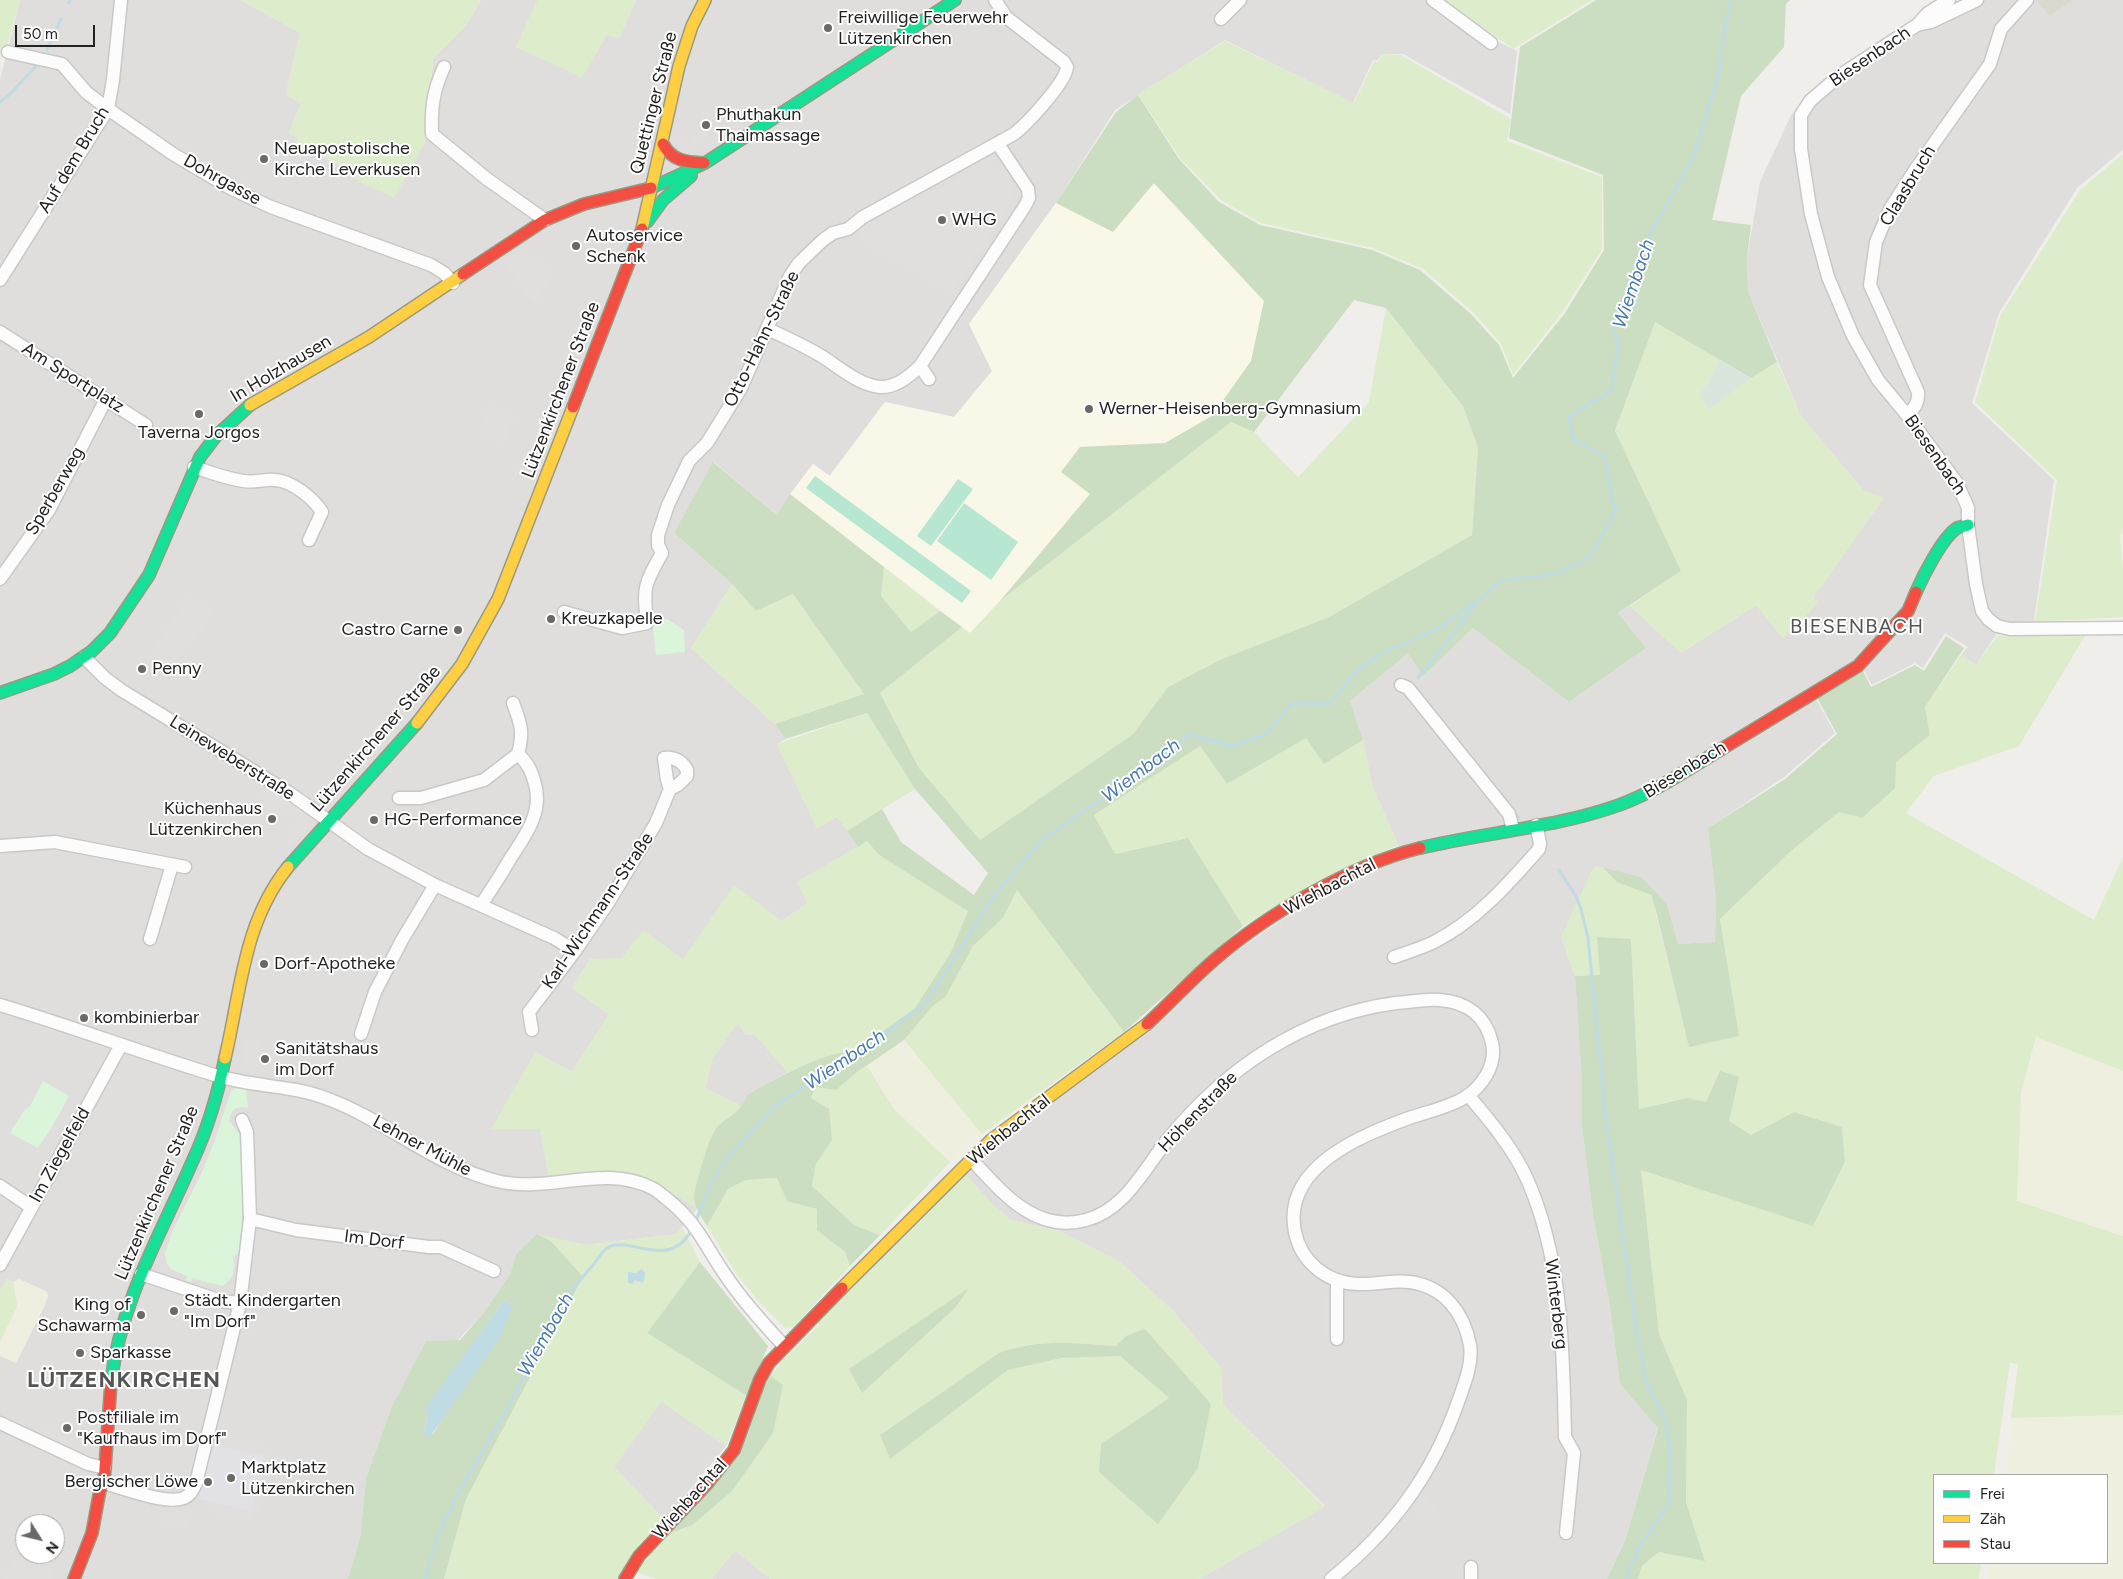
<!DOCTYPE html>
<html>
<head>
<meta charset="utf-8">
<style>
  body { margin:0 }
  #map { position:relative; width:2123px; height:1579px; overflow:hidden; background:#f0eeeb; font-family:Figtree,sans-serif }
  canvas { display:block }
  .legend { position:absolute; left:1933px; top:1474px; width:175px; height:90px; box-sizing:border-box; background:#fff; border:1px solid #a7a7a7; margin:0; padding:6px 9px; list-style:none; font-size:15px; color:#222 }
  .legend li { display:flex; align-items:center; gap:10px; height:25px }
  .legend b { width:25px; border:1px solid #a7a7a7 }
  .north { position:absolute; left:15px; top:1514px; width:50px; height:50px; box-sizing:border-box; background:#fff; border:1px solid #a7a7a7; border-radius:50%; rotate:126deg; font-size:14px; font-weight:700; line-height:20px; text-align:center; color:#222 }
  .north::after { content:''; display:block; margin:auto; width:18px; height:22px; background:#6a6968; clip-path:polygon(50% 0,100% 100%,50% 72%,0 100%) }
  .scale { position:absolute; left:15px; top:25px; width:80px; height:22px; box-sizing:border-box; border:2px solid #222; border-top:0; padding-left:6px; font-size:15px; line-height:18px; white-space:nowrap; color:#222; -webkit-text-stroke:4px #fff; paint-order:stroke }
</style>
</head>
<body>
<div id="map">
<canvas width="2123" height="1579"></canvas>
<ul class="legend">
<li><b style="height:6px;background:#16e098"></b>Frei</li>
<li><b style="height:6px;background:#ffcf43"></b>Zäh</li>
<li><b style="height:6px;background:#f24e42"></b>Stau</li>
</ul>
<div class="north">N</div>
<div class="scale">50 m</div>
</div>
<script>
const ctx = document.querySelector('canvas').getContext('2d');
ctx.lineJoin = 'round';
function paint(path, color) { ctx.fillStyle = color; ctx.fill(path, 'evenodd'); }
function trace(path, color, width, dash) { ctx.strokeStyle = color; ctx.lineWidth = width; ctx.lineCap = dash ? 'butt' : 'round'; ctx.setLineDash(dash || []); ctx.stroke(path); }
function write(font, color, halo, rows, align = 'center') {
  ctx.font = font + ' Figtree,sans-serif'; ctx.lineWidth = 4; ctx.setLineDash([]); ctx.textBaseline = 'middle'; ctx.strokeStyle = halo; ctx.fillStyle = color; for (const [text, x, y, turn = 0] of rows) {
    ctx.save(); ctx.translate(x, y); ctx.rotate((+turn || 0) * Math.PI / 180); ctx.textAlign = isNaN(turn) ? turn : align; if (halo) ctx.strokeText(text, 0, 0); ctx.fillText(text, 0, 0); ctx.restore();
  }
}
paint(new Path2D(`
  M20,0H241L300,33L286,94L301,104L289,133L298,138L295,144L351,170L348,176L427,139L433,59L467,24L481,0H538L516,47L607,35L619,38L636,0H1440L1493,39L1517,51L1510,114L1403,54H1382L1377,61L1373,60L1353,103L1225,40L1115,110L1056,203L969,324L992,371L954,417L885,402L829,476L813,464L777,515L714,462L674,533L732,584L691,648L775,724L785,739L777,744L817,828L837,816L858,847L797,882L808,903L782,921L683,960L590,959L572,988L609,1014L572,1072L535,1052L540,1129L549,1177L626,1172L666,1188L697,1209L676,1234L586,1245L537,1235L516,1254L510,1274L482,1315L391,1409L366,1478L360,1538L348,1579H0V80ZM25,1524H55V1554H25Z
  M1967,0H2123V150L2077,188L1999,313L1972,403L2054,480L2032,635L1997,633L1976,665L1961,655L1968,647L1945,633L1923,668L1915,663L1872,685L1863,668L1814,696L1835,733L1784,777L1708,828L1716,900L1715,942L1678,944L1667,904L1561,936L1575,976L1582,1083V1127L1593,1215L1610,1307L1620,1384L1658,1427L1626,1538L1607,1579H1199L1325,1506L1223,1405L1221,1368L1173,1311L1120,1262L1060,1231L1011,1220L994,1206L965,1174L983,1155L1239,949L1289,915L1366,873L1404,859L1372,785L1363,740L1350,701L1408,652L1423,675L1473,628L1569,702L1646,648L1618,613L1630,606L1681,653L1756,605L1783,638L1818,602L1813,598L1883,498L1863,490L1801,416L1748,291L1747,258L1760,182L1791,115L1906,27Z
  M738,1022L745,1034L755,1035L788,1072L747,1095L743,1107L705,1089L712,1060Z
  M661,1401L726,1446L665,1520L614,1467Z
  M735,1550L770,1579H712Z`), '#dfdedc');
paint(new Path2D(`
  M1153,183L1264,301L1251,361L1212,416L1165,443L1080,447L1090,494L1000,601L970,633L790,494L813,464L830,476L885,402L954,417L992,371L969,324L1056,203L1113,232Z`), '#f8f7e8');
paint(new Path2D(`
  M2037,0H2072L2050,16Z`), '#d9d9cd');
paint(new Path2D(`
  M2037,1037L2123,1071V1236L2017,1202L2021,1093Z
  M904,1040L982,1134L950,1162L894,1109L867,1066Z
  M19,1279L46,1291L48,1296L45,1305L16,1363L0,1356V1341L17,1306L13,1282Z
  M2123,1415V1579H1986L1990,1563H2107V1475H2006L2011,1418Z`), '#efefdf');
paint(new Path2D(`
  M0,0H20L7,46L0,49Z
  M241,0H481L467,24L433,59L427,139L394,198L348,176L350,169L295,144L298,138L289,133L301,104L286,94L300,33Z
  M538,0H636L619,38L607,35L582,78L516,47Z
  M1445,0H1592L1513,49Z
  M1225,41L1354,103L1374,61L1377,63L1383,54L1401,55L1511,119L1507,141L1602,177V249L1563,311L1513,375L1501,344L1473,312L1423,269L1373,248L1261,223L1221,200L1180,158L1138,94Z
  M2123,154V527L2120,537L2123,572V617L2035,622L2057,480L1975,402L2000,316L2080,190Z
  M1386,308L1463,406L1478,448L1472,535L1329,617L1222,659L1168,687L1133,734L980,840L919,768L880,693L962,627L970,633L1000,601L1231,422L1254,432L1298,477L1369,402Z
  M1655,322L1721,360L1699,395L1751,378L1777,362L1801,416L1863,490L1884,498L1813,598L1819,602L1783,639L1756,605L1681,653L1630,606L1681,571L1615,432Z
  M884,567L940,611L911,632L881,596Z
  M732,584L756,611L793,594L864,694L775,724L691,648Z
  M1997,636H2085L2019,746L1934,776L1906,813L2094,920L2123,857V1071L2036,1037L2021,1093L2017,1201L2123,1236V1415L2011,1418L2018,1365L2010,1362L1994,1475H1934V1563H1981L1979,1579H1638L1642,1566L1659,1552L1705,1560L1686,1502L1687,1400L1659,1334L1641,1170L1813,1225L1845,1162L1842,1127L1794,1112L1751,1136L1729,1121L1720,1072L1706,1102L1687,1098L1639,1109L1631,940L1600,976H1575L1561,936L1594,866L1604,868L1617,882L1651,895L1689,1046L1739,1036L1720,919L1791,851L1839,812L1862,818L1896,762L1930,735L1925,707L1961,655L1976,665Z
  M867,713L915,789L847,831L837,817L817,829L777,744Z
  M1307,737L1324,764L1363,740L1372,785L1398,845L1320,880L1243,926L1188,838L1115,854L1094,815L1200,746L1227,784Z
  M867,841L879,855L969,911L951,952L915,1008L854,1051L844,1052L788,1072L755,1035L745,1034L738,1023L712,1060L705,1088L743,1107L714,1131L700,1170L694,1198L697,1209L666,1188L626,1172L549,1177L540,1129H491L535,1052L572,1072L609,1014L572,988L590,959L622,958L643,930L683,959L734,885L782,921L808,903L797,882Z
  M1017,889L1124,1032L982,1134L904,1040L932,1007L946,996L973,946L1003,918Z
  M867,1066L894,1109L950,1162L880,1235L854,1225L812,1186L816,1164L832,1140L811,1099L816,1087L857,1072Z
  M965,1174L994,1206L1011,1220L1060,1231L1120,1262L1173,1311L1221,1368L1223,1405L1325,1507L1199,1579H770L735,1550L712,1579H657L636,1572L665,1535L692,1525L770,1376L782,1361L819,1325L817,1322ZM1126,1336L1211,1404L1101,1444L1169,1398L1120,1356L1062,1358L1008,1370L890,1458L880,1435L999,1353C1035,1339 1078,1343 1116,1346Z
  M778,1178L787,1201L817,1209V1230L845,1252L850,1266L793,1327L785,1328L758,1301L735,1272L707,1226L728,1189L746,1180Z
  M682,1227L700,1262L647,1333L747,1396L726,1446L661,1402L614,1467L665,1520L617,1579H444L466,1499L583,1278L551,1241L537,1234L586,1245L676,1234Z
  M7,1278L13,1282L17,1306L0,1341V1290Z`), '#ddeccb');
paint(new Path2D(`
  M1596,0H1790L1786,4L1784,47L1741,96L1712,220L1751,225L1747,258L1748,291L1777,362L1751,378L1655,322L1615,431L1681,571L1618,613L1646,648L1569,702L1473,628L1423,676L1408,653L1350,701L1363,740L1324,764L1306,738L1227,784L1200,746L1094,815L1115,854L1188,838L1243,926L1124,1032L1017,890L1003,918L973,946L946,996L932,1007L904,1040L857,1072L836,1090L816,1087L811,1098L829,1109L832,1140L816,1164L812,1186L854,1225L880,1235L850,1266L845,1252L817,1230V1209L787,1201L777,1178L746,1180L728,1189L707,1226C702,1218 695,1209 694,1199C694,1188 708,1142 714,1132C723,1116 739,1118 747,1095C777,1078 820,1053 855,1051L915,1008L951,952L968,911L879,855L867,841L858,847L847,831L882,809L901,842L974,895L988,873L915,789L867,713L785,739L775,724L864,694L793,594L756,611L732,584L674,533L713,462L777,515L790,494L884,567L881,596L911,632L940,611L962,627L880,693L919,768L980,840L1133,734L1168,687L1222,659L1329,617L1472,535L1478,448L1463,406L1386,308L1354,300L1254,432L1231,422L1000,601L1090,494L1061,472L1080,447L1165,443L1212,416L1251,361L1264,301L1154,183L1113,232L1056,203L1116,112L1138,95L1179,159L1219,202L1260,225L1372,250L1420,270L1471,314L1499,345L1513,378L1565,313L1604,250L1603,175L1509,138L1520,47Z
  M1946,636L1964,648L1925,707L1930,735L1896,762L1895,788L1862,818L1839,812L1791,851L1720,919L1739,1036L1689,1047L1652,895L1617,882L1604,868L1641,877L1667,904L1678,944L1715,942L1716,900L1708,828L1785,779L1837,734L1816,696L1862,669L1871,687L1915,665L1924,671Z
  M1597,937L1631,939L1639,1109L1687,1098L1706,1102L1720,1071L1739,1077L1729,1121L1751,1135L1794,1112L1842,1127L1845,1162L1813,1226L1641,1170L1659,1334L1687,1400L1686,1502L1705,1561L1659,1552L1642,1566L1638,1579H1607L1626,1538L1658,1428L1620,1384L1610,1307L1593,1215L1582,1127V1083L1575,976L1600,975Z
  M537,1234L551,1241L583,1277L466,1499L444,1579H348L360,1538L366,1478L391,1409L426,1341L460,1340L482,1315L510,1274L516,1254ZM504,1300L513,1306L433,1434L424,1433L427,1418V1407Z
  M700,1262L768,1346L747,1396L647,1333Z
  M969,1288L955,1308L862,1393L849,1369Z
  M1145,1329L1211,1404L1198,1468L1158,1524L1099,1472L1101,1444L1169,1398L1120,1356L1062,1358L1008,1370L890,1459L880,1435L999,1353C1035,1339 1078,1343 1116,1346L1126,1336Z
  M770,1376L783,1385L773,1433L732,1491L692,1525L665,1535L714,1484Z`), '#cbdec1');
paint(new Path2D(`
  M1721,360L1751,378L1709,409L1699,395Z`), '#d9e6de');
paint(new Path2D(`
  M667,619L684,630L685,652L656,655L652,620Z
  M43,1081L69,1096L51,1129L38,1148L10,1133L24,1111L30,1106Z
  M241,1087L246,1089L248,1108C237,1105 231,1109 229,1121L241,1136L244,1193L239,1254L233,1257C236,1269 233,1281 222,1286L192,1278L191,1282L186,1280L187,1276L171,1269L167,1264L165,1254L172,1232L202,1172L215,1140L230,1094L232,1090Z`), '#daf5da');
paint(new Path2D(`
  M815,476L971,591L962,603L806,488Z
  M958,479L973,489L931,546L917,536Z
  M964,503L1018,542L991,580L937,541Z`), '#b7e6d2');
paint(new Path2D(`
  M701,130L709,135L691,152L675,144V138L689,145Z
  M983,166H993L1002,170L1010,178L1014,188L1013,197L952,294L856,236Z
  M522,251L555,270L536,304L530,299L505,264Z
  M490,405L515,417L503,443L478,431Z
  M188,596L214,610L190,647L188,646L169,674L146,660Z
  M266,786L309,817V824L290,846L285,842L299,820L260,796Z
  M246,1037L260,1043L257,1070L245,1066L243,1062Z
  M1322,1297H1329L1330,1336H1322Z
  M96,1337L104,1340L94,1380L82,1375Z
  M47,1427L74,1439L71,1446L44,1435Z
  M218,1437L266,1448L264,1456L273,1458L260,1513L251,1511L249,1521L207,1511L209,1502L251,1511L264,1457L216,1445Z
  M1424,1491L1440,1512L1422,1523L1411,1509Z
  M168,1511L190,1517L187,1529L164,1524Z
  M17,1557L55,1572L52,1579H1Z`), '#e0dfde');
paint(new Path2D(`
  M213,1445L264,1456L251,1511L198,1499Z`), '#e2e1e5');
paint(new Path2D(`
  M642,1269L645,1273L644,1281L642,1283L635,1280L632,1284L628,1283V1272L636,1273Z
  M504,1300L513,1306L499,1339L432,1434L427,1438L424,1433L427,1418L426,1407Z`), '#bfdbe3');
trace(new Path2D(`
  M69,3L70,0
  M47,50L61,19
  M0,102L10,94L39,63
  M1418,678L1437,655L1477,602
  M1416,688L1422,696
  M1427,702L1432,708
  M1513,811L1519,818
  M1559,870L1576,896L1581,909L1588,938L1605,1111L1635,1321L1646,1381L1664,1417L1670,1449L1669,1505L1640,1545L1626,1579
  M695,1223L710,1186L721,1165L775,1106L870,1045L925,1004L997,892L1041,841L1088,808L1146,772L1190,734L1231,746L1265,735L1293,703L1329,704L1359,669L1380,654L1437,629L1478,600L1501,581L1557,574L1591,556L1616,510C1608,492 1610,474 1605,456L1574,440L1569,418L1577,411L1603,396L1612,388L1618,346L1614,330L1649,236L1694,156L1719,72L1721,48L1731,0
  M425,1579C429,1566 432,1552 437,1539C458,1486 492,1439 518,1389C541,1345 559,1303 592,1266C597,1261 601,1252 607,1248C629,1234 669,1273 692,1229`), '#bfdbe3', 3);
const street = new Path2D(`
  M1433,0L1491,43
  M1949,0L1928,13L1917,25L1839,76L1810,101L1801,115V149L1811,214L1828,277L1853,336L1878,380L1907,415L1957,483L1968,508V525L1976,584L1982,611L1988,619L1997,626L2010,629L2123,628
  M1221,19L1240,0
  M1917,25L1931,22L1977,0
  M8,52L62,64L86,92L108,109L173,154L232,189L271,207L431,265L444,273L453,283
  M444,67C433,91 431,108 432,134L487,179L545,220
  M0,280L108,109L113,80L121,0
  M768,329C787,338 805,346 823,357C840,368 859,385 880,387C896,388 910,376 920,366L1025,206L1029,198L1028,189L998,144
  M0,332L146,425
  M920,366L929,379
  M1907,415C1915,408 1919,402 1918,392L1870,285L1876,242L1890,209L1915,170L1990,64L2001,29L2027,0
  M194,467C210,472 227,479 244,481C254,483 264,479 275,480C292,481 313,498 322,512L309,540
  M0,579L49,510L105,401
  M564,612L622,628L647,623C643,587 644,585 662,553L658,545V535L668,505L689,461L707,443L741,388L790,276L799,263L823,240L833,233L848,229L863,217L1014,134C1027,124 1066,82 1067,67L1064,62L1006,17L995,0
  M84,657L105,678L121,690L288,792L368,849L435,885L554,938L575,951
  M1401,685L1408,688L1509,814L1513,829
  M399,798H421L484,780L518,754
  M0,846L55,842L185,867
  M481,905C491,890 501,875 510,859C525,836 543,813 535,784C532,772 528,763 518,754C524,732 521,724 513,703
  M150,939L172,865
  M1394,957C1408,952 1422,948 1434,942C1476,921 1509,883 1539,849L1540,843L1536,825
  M0,1005C73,1027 145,1054 218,1076C254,1087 292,1085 328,1099C387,1121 435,1166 497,1181C549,1194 603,1163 652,1188C658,1191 662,1195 667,1199C697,1223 703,1242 724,1273C741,1299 763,1323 784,1346
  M532,1030L529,1012L575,951L610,900L656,823L670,789L678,785L687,776V770C682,761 674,757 664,758L667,780L670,789
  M361,1034L375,992L402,940L435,885
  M1468,1095C1490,1121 1513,1148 1527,1179C1563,1260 1563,1350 1565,1437L1574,1453L1566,1533
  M971,1159C1002,1192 1035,1234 1086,1220C1125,1210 1145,1168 1168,1139C1226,1068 1304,1015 1396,1003C1411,1002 1425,999 1440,1000C1467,1002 1486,1016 1492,1043C1497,1065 1482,1087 1464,1098C1447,1108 1427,1112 1409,1118C1360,1136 1282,1167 1295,1232C1301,1262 1327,1283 1358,1284C1375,1285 1392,1280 1409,1282C1444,1286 1464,1313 1470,1345C1473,1364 1464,1385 1458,1402C1432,1476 1391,1530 1331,1579
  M0,1186L31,1207
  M250,1219L296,1230L429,1247H441L494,1271
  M0,1265L121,1045
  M141,1274L221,1301L240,1303
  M1337,1339V1280
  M0,1423L88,1464L105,1468
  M104,1483C123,1488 166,1505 184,1498C191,1495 193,1489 196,1483L240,1303L250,1219L247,1132L242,1120
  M1471,1567V1579`);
const fast = new Path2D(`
  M651,188L705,163L955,0
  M647,222L663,200L691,176
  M1916,592C1923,576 1942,538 1957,528C1959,527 1965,526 1968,525
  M0,693L54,674L70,666L92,651L110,633L149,575L200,457L216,436L250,405
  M1420,848C1486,832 1555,828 1619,805C1655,792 1687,770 1720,750
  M288,867L417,723
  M111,1382C121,1300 161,1234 193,1160C208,1128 218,1093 225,1058`);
const slow = new Path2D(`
  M642,229L679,66L692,26L705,0
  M250,405L369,337L463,274
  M417,723L462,664L498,599L573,407
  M225,1058C241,991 243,923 288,867
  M842,1288L991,1140L1147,1024`);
const jam = new Path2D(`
  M663,144C672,161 686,162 704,163
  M463,274L545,220L584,204L651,188
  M573,407L642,229
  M1720,750L1858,666L1908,611L1916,592
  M1147,1024C1169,1004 1190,981 1213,961C1267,914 1351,865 1420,848
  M74,1579L92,1533L100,1490L104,1483L111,1382
  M625,1579L639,1556L707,1484L734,1450L760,1379L769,1363L842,1288`);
trace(street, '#c9c8c7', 15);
trace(fast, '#999a82', 14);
trace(slow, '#999a82', 14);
trace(jam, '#999a82', 14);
trace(street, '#fdfcfc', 12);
trace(fast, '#16e098', 11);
trace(slow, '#ffcf43', 11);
trace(jam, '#f24e42', 11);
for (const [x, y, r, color] of [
  [828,28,5,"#6a6968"],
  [706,125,5,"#6a6968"],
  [264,159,5,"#6a6968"],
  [942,220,5,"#6a6968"],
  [576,246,5,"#6a6968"],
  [1089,409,5,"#6a6968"],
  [199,414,5,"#6a6968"],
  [551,619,5,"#6a6968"],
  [458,630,5,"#6a6968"],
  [142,669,5,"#6a6968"],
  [272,819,5,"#6a6968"],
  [374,820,5,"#6a6968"],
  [264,964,5,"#6a6968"],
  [84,1018,5,"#6a6968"],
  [265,1059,5,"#6a6968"],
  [174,1311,5,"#6a6968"],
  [141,1315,5,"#6a6968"],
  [80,1353,5,"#6a6968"],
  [67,1428,5,"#6a6968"],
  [231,1478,5,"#6a6968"],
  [208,1482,5,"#6a6968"]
]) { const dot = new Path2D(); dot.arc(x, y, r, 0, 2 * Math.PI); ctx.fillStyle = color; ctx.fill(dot); trace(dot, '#fff', 2); }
write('18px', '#222', '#fff', [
  ["Freiwillige Feuerwehr",838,18],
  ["Lützenkirchen",838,39],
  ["Phuthakun",716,115],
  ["Thaimassage",716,136],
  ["Neuapostolische",274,149],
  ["Kirche Leverkusen",274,170],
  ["WHG",952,220],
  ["Autoservice",586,236],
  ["Schenk",586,257],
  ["Werner-Heisenberg-Gymnasium",1099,409],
  ["Taverna Jorgos",199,433,"center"],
  ["Kreuzkapelle",561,619],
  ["Castro Carne",448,630,"right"],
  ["Penny",152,669],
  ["Küchenhaus",262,809,"right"],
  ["Lützenkirchen",262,830,"right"],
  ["HG-Performance",384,820],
  ["Dorf-Apotheke",274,964],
  ["kombinierbar",94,1018],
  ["Sanitätshaus",275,1049],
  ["im Dorf",275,1070],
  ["Städt. Kindergarten",184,1301],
  ["\"Im Dorf\"",184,1322],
  ["King of",131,1305,"right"],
  ["Schawarma",131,1326,"right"],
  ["Sparkasse",90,1353],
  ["Postfiliale im",77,1418],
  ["\"Kaufhaus im Dorf\"",77,1439],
  ["Marktplatz",241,1468],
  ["Lützenkirchen",241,1489],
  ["Bergischer Löwe",198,1482,"right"]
], 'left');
write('18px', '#222', '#fff', [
  ["Biesenbach",1870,57,-34],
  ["Quettinger Straße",654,103,-76],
  ["Auf dem Bruch",74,160,-59],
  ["Dohrgasse",222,180,29],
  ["Claasbruch",1908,186,-59],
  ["Otto-Hahn-Straße",762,339,-64],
  ["In Holzhausen",281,369,-31],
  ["Am Sportplatz",73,378,32],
  ["Lützenkirchener Straße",561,390,-69],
  ["Biesenbach",1935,455,55],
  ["Sperberweg",55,491,-60],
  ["Lützenkirchener Straße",376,739,-49],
  ["Leineweberstraße",232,758,32],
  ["Biesenbach",1685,770,-31],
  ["Wiehbachtal",1330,887,-28],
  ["Karl-Wichmann-Straße",598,911,-56],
  ["Höhenstraße",1198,1112,-46],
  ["Wiehbachtal",1009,1130,-39],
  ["Lehner Mühle",422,1146,28],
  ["Im Ziegelfeld",60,1155,-61],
  ["Lützenkirchener Straße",157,1193,-67],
  ["Im Dorf",374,1240,7],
  ["Winterberg",1556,1304,83],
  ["Wiehbachtal",690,1499,-48]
]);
write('italic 19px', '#4a7aab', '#fff', [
  ["Wiembach",1634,284,-71],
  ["Wiembach",1141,771,-37],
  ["Wiembach",845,1060,-34],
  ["Wiembach",546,1335,-60]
]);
ctx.letterSpacing = '1px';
write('20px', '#555', '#fff', [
  ["BIESENBACH",1857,627]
]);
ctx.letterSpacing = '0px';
ctx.letterSpacing = '1px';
write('bold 22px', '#555', '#fff', [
  ["LÜTZENKIRCHEN",124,1381]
]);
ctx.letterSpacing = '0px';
</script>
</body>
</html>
